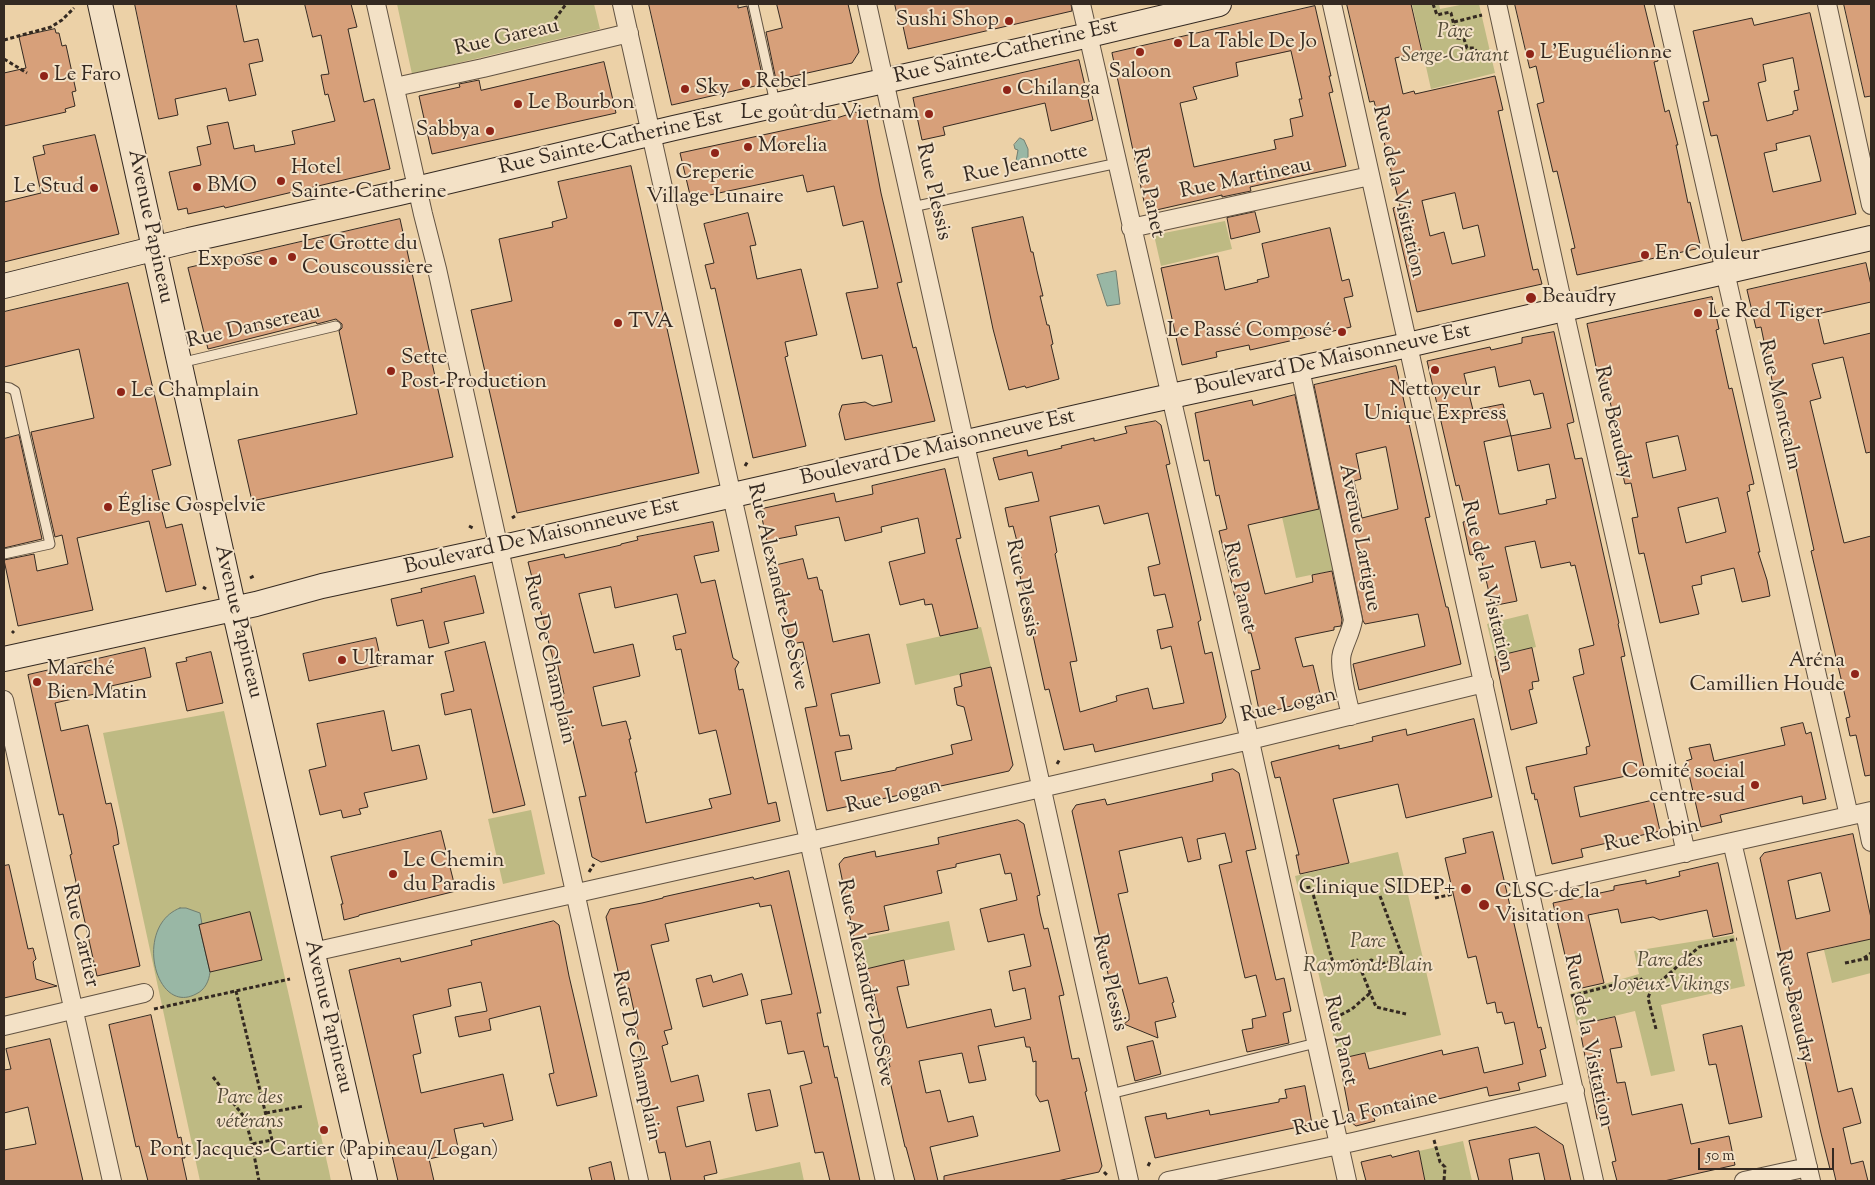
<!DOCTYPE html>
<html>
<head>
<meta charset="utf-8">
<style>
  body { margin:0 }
  #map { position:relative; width:1875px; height:1185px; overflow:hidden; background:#ecd1a7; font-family:"Sorts Mill Goudy",serif }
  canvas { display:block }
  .frame { position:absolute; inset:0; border:5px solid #342921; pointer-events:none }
  .scale { position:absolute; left:1698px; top:1148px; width:136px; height:22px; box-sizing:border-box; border:2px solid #342921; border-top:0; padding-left:6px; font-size:15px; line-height:18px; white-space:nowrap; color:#342921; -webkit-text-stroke:4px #f3e1c6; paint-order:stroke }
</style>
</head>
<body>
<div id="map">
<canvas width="1875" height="1185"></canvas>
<div class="frame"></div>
<div class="scale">50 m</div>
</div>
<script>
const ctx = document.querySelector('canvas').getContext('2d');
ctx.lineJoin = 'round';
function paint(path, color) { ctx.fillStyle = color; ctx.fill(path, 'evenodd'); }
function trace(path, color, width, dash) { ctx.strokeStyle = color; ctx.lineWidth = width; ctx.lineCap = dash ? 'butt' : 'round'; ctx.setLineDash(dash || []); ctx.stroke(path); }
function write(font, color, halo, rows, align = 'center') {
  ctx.font = font + ' "Sorts Mill Goudy",serif'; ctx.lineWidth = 4; ctx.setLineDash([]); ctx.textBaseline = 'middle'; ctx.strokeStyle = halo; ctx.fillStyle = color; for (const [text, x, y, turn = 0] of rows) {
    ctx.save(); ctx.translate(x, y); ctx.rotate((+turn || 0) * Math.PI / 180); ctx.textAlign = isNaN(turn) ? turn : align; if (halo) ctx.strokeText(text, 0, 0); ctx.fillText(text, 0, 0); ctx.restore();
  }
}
paint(new Path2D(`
  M397,4H594L600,29L412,74Z
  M1412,4H1439L1440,9L1465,4H1479L1495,73L1431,89Z
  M1225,221L1232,249L1161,266L1154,235Z
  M1322,508L1335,570L1296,578L1282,517Z
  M1528,614L1536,647L1495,657L1487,624Z
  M981,627L991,667L915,685L906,644Z
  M224,711L329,1171L331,1181H200L103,733Z
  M531,810L545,874L503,884L488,819Z
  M1398,852L1441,1035L1339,1059L1295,876Z
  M949,921L955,950L860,970L854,940Z
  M1734,935L1745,986L1661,1005L1675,1071L1651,1076L1635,1011L1577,1025L1570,994L1639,974L1634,951Z
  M1871,939V973L1832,983L1824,950Z
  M1463,1141L1472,1181H1425L1419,1151Z
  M800,1162L804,1181H713Z`), '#beba83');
const water = new Path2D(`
  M1020,138L1024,140L1028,149V161L1024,165L1018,164L1016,161L1018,150L1015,149L1014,145Z
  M1116,271L1120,304L1107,306L1097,275Z
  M180,908H186L200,913L202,924L199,925L210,972C209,981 205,990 196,994C155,1016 133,926 180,908Z`);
paint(water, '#99b7a5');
trace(water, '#717e70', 1);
const building = new Path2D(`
  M135,4H236L244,42L258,39L263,61L249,64L256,95L229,101L226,88L175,99L178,115L159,119Z
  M305,4H351L357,27L348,29L364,102L374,99L390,169L225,208L224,206L188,214L187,208L178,210L169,172L201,165L197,147L211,144L207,126L228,122L234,149L254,145L255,152L295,144L292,131L335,121L328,94L325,95L321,75L329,74L321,35L313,37Z
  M649,4H738V8L747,6L764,84L672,105Z
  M777,4H848L859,52L852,63L776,80L766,32L782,28Z
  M895,4H1071L1072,11L908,49L903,26H900Z
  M1347,4H1411L1422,52L1395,58L1403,94L1414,91L1415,94L1495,76L1503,110L1498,111L1533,270L1538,269L1542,284L1417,312L1393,208L1400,206L1374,101L1370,102ZM1455,193L1463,229L1478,225L1485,256L1452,264L1444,232L1430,236L1422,201Z
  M1515,4H1644L1658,61L1654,62L1665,112L1669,110L1678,145H1676L1688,203L1690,202L1700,244L1696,249L1577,275L1571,249L1575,248L1565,205L1557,171L1553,172L1537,104L1544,102L1536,66L1530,68Z
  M1844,4H1871V96L1865,97Z
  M1315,6L1331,76H1329L1333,92L1329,93L1346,166L1250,187L1251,191L1222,197V195L1152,211L1145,206L1112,53ZM1291,51L1302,99H1299L1303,116L1290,119L1293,136L1274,140L1276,149L1194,167L1180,103L1197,99L1193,87L1238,76L1236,63Z
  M1810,13L1856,214L1742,241L1717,135L1711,136L1703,102L1709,101L1693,31L1752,18L1754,25ZM1793,58L1799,90L1794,91L1798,110L1793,111V114L1767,121L1758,83L1766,81L1763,65ZM1810,136L1821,181L1773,192L1764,153L1777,150L1776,144Z
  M55,29L56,33H59L62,46L66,45L76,91L72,92L75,106L65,109L66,112L4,126V73L26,68L19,37Z
  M1079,60L1093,120L1051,131L1045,103L943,127L945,135L922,140L913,98Z
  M604,62L616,113L432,154L419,96L460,87L459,84L479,80L481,90Z
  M860,111L866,114L881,193L902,282L897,283L913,348L916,347L935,421L845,440L839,414L842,405L865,402L873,406L892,402L882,355L862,359L846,293L878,288L863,221L843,226L834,186L807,192L803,175L691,199L680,153L827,121Z
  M95,135L119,234L4,262V202L41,193L33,157L45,154L43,146Z
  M631,166L699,473L517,513L471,310L512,301L499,239L553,227L552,222L567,218L558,182Z
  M1255,212L1260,232L1231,239L1227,218Z
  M748,213L756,245L750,246L757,279L801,269L817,335L785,342L788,356L785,357L806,446L753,458L715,288L711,289L705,265L714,263L704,224Z
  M1023,217L1031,252H1033L1037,271L1043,296H1040L1047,325H1049L1053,344L1051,345L1059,379L1026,388L1025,386L1009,390L993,329L972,228Z
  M400,219L453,457L252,501L238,440L357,414L339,331L342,328V324L336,319L317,324L316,322L208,349L188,268Z
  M1330,228L1342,281L1349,279L1353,296L1344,298L1351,327L1250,350L1249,345L1216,352L1217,357L1182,365L1161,268L1218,256L1225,290L1258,282L1257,280L1269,277L1262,244Z
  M1866,263L1871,285V302L1817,314L1824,344L1871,333V452L1866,453L1843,357L1812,364L1821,398L1810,401L1844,543L1871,536V775L1865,776L1856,735L1850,736L1846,718L1850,717L1811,551L1814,550L1784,413L1779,414L1761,327L1756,328L1747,290Z
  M128,283L171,465L152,470L166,528L182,524L196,585L166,592L149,521L77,538L93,610L18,626L4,560L34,554L37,571L68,564L62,535L55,537L31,432L94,418L79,349L4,367V312Z
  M1712,297L1719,329L1716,330L1729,389L1732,388L1754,484L1749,485L1750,491L1747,492L1760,552H1758L1767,580L1770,596L1742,602L1734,568L1701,576L1702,584L1692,586L1699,614L1660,623L1644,553L1639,554L1632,518L1638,517L1631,483L1625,484L1617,450L1621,449L1605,380L1599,381L1587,324ZM1678,436L1686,470L1653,478L1646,443ZM1718,498L1726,532L1686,543L1678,508Z
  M1554,332L1574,422L1567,424L1575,459L1582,458L1619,623L1618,624L1625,656L1621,657L1645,772L1574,787L1580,817L1653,800L1660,831L1581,849L1583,857L1552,864L1537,799L1535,800L1534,793L1532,794L1526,767L1587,754L1586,747L1590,746L1573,677L1584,674L1579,649L1594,645L1575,565L1571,566L1570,562L1541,568L1535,541L1505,547L1517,601L1492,606L1480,553L1470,555L1463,522L1468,521L1459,485L1456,486L1427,361L1490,347L1491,350L1522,343V338ZM1495,367L1499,387L1530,380L1534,395L1543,393L1551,428L1511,436L1503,404L1473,410L1464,374ZM1511,436L1518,471L1549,464L1556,498L1546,500L1547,504L1502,514H1499L1484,442Z
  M1396,366L1430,517L1425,518L1446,607H1448L1461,664L1359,690L1353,664L1425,646L1418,614L1365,624L1363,621L1314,385ZM1386,447L1398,509L1362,518L1354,481L1361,479L1356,454Z
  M1295,395L1319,509L1248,525L1265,594L1313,582L1312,575L1332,571L1342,620L1341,626L1334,627V630L1295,638L1303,667L1313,665L1321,698L1265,713L1259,710L1251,671L1260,669L1251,633H1248L1240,600L1236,601L1219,531L1227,529L1219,495L1216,496L1209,460L1204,461L1195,413L1252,400L1253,405Z
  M1156,421L1161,425L1170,464L1166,465L1201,620L1198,622L1205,654L1212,652L1226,717L1222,723L1095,752L1093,744L1064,750L1049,689L1045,690L1017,562L1022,561L1013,526L1009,527L1005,508L1039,501L1032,472L999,480L993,458L1027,450L1028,456L1062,448L1061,446L1078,442L1094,438V441L1127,433L1125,427ZM1099,506L1104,524L1148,513L1160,564L1148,567L1154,596L1165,594L1173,627L1157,630L1161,649L1171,646L1184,703L1153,709L1148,688L1116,696L1117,701L1080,712L1070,662L1077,661L1055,554L1057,552L1050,517Z
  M19,435L42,539L4,548V439Z
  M945,469L961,538L956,539L978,628L940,636L932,604L925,605L924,599L900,605L889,562L925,553L918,518L881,527L882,532L845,541L839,517L795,526L797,535L767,541L760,509L834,493L836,502L873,494L872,486Z
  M713,522L719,551L694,556L701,583L715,580L733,658L739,662L735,669L739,690L743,689L768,804L776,802L780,821L601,862L592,857L579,797L586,796L562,694H564L557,662L554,663L528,562L564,554L565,558L621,545V544L638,540L637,537ZM611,587L615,608L677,594L686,633L673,636L676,650L681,649L699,734L716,730L731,794L709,799L712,808L646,823L635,772H637L629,739H631L626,721L602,726L593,687L640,676L633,644L594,653L579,594Z
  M803,559L808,579L817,577L820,590H822L833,642L869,634L880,683L831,694L840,736L849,735L852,749L835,752L841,781L896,770V768L953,754L951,745L972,740L964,707L957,705L954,688L962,686L960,674L991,667L1013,765L1009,771L827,811L805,708L817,706L803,642L791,644L773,566Z
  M475,576L484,613L444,622L449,643L429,648L423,620L397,626L391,599L422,592L421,589Z
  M376,638L382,665L309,681L303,654Z
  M485,642L525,805L493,813L471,709L445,715L441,694L454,691L445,652Z
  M145,648L151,677L111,686L112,690L55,703L61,731L88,725L106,804L111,803L117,830L119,844L113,846L140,966L97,976L70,855L72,854L63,814L59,815L28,675Z
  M1532,648L1539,681L1532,682L1533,689L1529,690L1537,723L1511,730L1495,657Z
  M211,652L223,703L187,711L176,663L187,661L186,658Z
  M384,711L392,751L419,745L427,779L364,793L368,807L359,809L361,814L343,818L341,810L320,815L309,770L326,766L317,724Z
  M1474,719L1492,797L1406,818L1398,784L1333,799L1349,863L1300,874L1296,855H1299L1288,810L1280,777L1275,778L1271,762L1339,745V749L1373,741L1372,737L1406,729L1407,735Z
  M1803,723L1806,734L1811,732L1826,799L1803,804L1802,796L1720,815L1722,822L1701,827L1686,761L1692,759L1689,748L1710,744L1714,761L1785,745L1781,728Z
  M1233,769L1239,773L1256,849L1246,851L1276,980L1284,978L1291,1011L1283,1013L1289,1043L1247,1052L1242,1030L1253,1028L1252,1019L1266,1016L1256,975L1245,978L1219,865L1232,862L1225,833L1197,839L1201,859L1188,862L1182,837L1119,851L1128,892L1118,894L1139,984L1167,977L1174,1002L1172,1003L1176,1017L1155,1022L1158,1038L1124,1024L1129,1020V1014L1120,981L1110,983L1072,811L1076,805L1105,799L1107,805L1213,781L1212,774Z
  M1018,820L1024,824L1040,895L1037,896L1040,913L1044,929L1048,928L1064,995L1059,996L1072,1059L1079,1058L1087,1091L1085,1092L1102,1166L1099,1172L1057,1181H944V1176L1060,1151L1048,1100L1040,1102L1036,1095V1061L1033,1062L1030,1047H1026L1024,1037L978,1046L986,1080L969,1083L962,1053L919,1061L926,1093L940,1090L948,1122L973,1116L978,1136L930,1147L938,1181H915L906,1147H905L887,1068L890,1067L874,993H872L866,969L904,960L909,985L897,987L907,1028L991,1009L995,1027L1031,1019L1025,988L1013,991L1009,971L1031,966L1024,934L988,942L980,909L1017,900L1011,873L1005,874L1000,854L956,864V867L937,871L942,893L884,906L889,930L854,937L839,864L844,858L875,851L876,857L939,844L938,838Z
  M441,831L456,891L359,915V916L344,920L341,904H343L331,857Z
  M1493,832L1538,1028L1541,1027L1546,1048L1540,1050L1546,1076L1518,1083L1520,1090L1489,1096L1487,1087L1373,1115L1375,1121L1356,1126L1351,1122L1339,1059L1365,1053L1369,1069L1442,1050L1443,1055L1478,1047L1484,1073L1523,1064L1514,1022L1505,1024L1502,1012L1497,1013L1495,1002L1487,1004L1476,956L1468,958L1445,858L1466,853L1463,839Z
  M1853,834L1871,918V939L1807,953L1838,1092L1852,1088L1861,1123L1843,1128L1851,1164L1863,1161L1868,1181H1836L1833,1168L1830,1169L1821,1133L1760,858L1764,853ZM1821,873L1830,911L1796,919L1788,881Z
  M1718,863L1733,933L1713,937L1707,910L1660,920L1653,917L1621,923L1618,909L1588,915L1604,983L1573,990L1553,903L1614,890V886L1646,880V884L1680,876L1679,872Z
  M9,865L28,949L33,948L36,959L33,962L36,979L57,986L4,998V866Z
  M789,871L821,1013H817L824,1047L828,1046L835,1078L837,1077L860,1181H830L823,1152L815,1153L800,1086L812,1083L804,1051L788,1054L781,1021L766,1024L761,1000L792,994L771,905L760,907L759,903L665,924L669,941L651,945L672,1029L664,1031L668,1044L662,1046L671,1082L698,1075L704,1101L677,1107L686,1147L710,1141L717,1173L704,1176L705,1181H671L665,1152L659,1153L637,1057L642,1056L634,1021L636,1020L629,988L622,989L606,917L610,909L642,903L663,898V897L753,877L754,879Z
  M250,912L262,960L210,972L199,925Z
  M554,921L559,925L569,976L597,1096L557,1106L549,1074L554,1073L540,1006L489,1019L491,1030L459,1037L455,1017L487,1011L481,982L448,989L451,1006L413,1015L421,1053L413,1055L421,1093L503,1074L513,1120L484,1127L483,1123L454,1129L459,1152L429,1159L434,1181H398L349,970L400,958L401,962L472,945L471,941Z
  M742,974L748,995L703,1007L696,979L711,975L713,982Z
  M151,1015L178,1138L181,1137L185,1158H182L187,1181H148L139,1146L136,1147L109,1025Z
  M1615,1017L1622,1047L1610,1049L1617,1083L1625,1082L1632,1115L1682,1104L1691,1144L1729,1136L1735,1165L1664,1181H1617L1612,1162L1616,1161L1606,1117L1597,1119L1579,1025Z
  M1742,1026L1762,1117L1729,1124L1716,1064L1709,1065L1703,1035Z
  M50,1039L83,1181H4V1150L36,1144L28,1107L4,1113V1070L11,1069L6,1049Z
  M1153,1041L1161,1074L1135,1081L1127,1047Z
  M1305,1086L1312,1124L1155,1158L1145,1117L1166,1113L1167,1119L1209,1110L1210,1115L1279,1102V1099L1287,1098L1285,1090Z
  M770,1090L778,1126L756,1131L748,1094Z
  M1536,1127L1563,1145L1571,1181H1545L1539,1153L1509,1159L1513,1181H1479L1469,1141Z
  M1419,1151L1425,1181H1366L1361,1162L1391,1155L1392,1157Z
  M611,1162L615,1181H592L589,1168Z`);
paint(building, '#d7a07a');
trace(building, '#342921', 1);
const lane = new Path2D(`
  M753,4L775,103
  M912,207L1118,163
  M180,363L336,326
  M4,387L10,388L15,391L50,544L4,554
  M1110,1094L1316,1043`);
const street = new Path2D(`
  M376,4L423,214L437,269L639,1181
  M622,4L885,1181
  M867,4L1129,1181
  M1081,4C1136,249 1193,493 1249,737C1283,885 1313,1033 1347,1181
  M1332,4L1594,1181
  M1497,4L1567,324L1686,853
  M1664,4L1849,816
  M1827,4L1871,205
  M395,87L483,68L629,33
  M1131,228L1370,176
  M1300,369L1353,620C1351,632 1345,642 1342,653C1338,667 1348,701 1351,716
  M4,700L112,1181
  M1865,813L1871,842
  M1732,842L1811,1181
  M1530,887L1871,811
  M313,952L810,841L1250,740L1484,683
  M4,1026L144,993
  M1168,1181L1353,1142L1575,1091
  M1744,1181L1808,1167`);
const secondary = new Path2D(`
  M100,4L234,609L365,1181
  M4,286L189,240L399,193L674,128L1089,35L1219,4
  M4,659L256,604L322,586L508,546L1148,401L1408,345L1871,238`);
trace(lane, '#625342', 11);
trace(street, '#625342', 20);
trace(secondary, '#342921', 26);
trace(new Path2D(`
  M1433,4L1437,15L1450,12L1451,13L1457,38L1464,39L1467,48H1475L1478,57L1491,54
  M555,19L566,4
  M1454,22L1482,15
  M4,40L51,27L62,20L74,8
  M4,59L27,73
  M745,466L748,461
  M512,518L515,516
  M469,526L473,528
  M250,578L254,576
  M203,587L206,589
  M12,633L14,631
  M1057,764L1060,759
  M589,872L594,864
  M1300,889L1311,887L1334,966L1357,960L1376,1007L1406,1014
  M1435,898L1453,894
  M1864,958L1871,953
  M1845,963L1864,959H1871
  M1317,970L1334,966
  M1361,971L1371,960L1382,964L1403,958L1380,896
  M236,991L272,1140L252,1144L259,1181
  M1571,996L1640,978L1651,990
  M154,1009L290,979
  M1329,1021L1352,1009L1370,993
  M1656,1029L1648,998L1651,990L1699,947L1737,939
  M213,1077L245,1118L252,1144
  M266,1113L304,1106
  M1434,1140L1440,1162L1445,1167L1444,1181
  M1148,1166L1150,1162
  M1104,1172L1107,1175`), '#342921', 3, [4, 2.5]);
trace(lane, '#f3e1c6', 9);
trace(street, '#f3e1c6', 18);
trace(secondary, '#f3e1c6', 24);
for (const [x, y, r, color] of [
  [1009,21,5,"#8f2418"],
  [1178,43,5,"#8f2418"],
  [1140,52,5,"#8f2418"],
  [1530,54,5,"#8f2418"],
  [44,76,5,"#8f2418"],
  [746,83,5,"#8f2418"],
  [685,89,5,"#8f2418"],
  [1007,90,5,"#8f2418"],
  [518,104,5,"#8f2418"],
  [929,114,5,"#8f2418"],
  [490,131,5,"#8f2418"],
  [748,147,5,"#8f2418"],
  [715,153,5,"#8f2418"],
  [281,181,5,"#8f2418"],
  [197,187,5,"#8f2418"],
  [94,188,5,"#8f2418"],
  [1645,255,5,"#8f2418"],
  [292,257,5,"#8f2418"],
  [273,261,5,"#8f2418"],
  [1531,298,6,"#8f2418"],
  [1698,313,5,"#8f2418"],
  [618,323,5,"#8f2418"],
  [1342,332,5,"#8f2418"],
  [1435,370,5,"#8f2418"],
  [391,371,5,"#8f2418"],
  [121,392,5,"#8f2418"],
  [108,507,5,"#8f2418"],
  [342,660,5,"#8f2418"],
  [1855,674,5,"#8f2418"],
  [37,682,5,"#8f2418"],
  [1755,785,5,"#8f2418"],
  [393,874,5,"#8f2418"],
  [1466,889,6,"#8f2418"],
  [1484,905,6,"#8f2418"],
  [324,1130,5,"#8f2418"]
]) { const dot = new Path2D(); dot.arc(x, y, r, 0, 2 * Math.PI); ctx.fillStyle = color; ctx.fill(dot); trace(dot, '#f3e1c6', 2); }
write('21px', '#342921', '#f3e1c6', [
  ["Sushi Shop",999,21,"right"],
  ["La Table De Jo",1188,43],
  ["L'Euguélionne",1540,54],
  ["Saloon",1140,73,"center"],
  ["Le Faro",54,76],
  ["Rebel",756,83],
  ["Sky",695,89],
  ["Chilanga",1017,90],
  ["Le Bourbon",528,104],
  ["Le goût du Vietnam",919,114,"right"],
  ["Sabbya",480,131,"right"],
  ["Morelia",758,147],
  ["Hotel",291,169],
  ["Sainte-Catherine",291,193],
  ["Creperie",715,174,"center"],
  ["Village Lunaire",715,198,"center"],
  ["BMO",207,187],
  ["Le Stud",84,188,"right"],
  ["Le Grotte du",302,245],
  ["Couscoussiere",302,269],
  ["En Couleur",1655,255],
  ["Expose",263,261,"right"],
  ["Beaudry",1542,298],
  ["Le Red Tiger",1708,313],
  ["TVA",628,323],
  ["Le Passé Composé",1332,332,"right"],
  ["Sette",401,359],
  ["Post-Production",401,383],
  ["Nettoyeur",1435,391,"center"],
  ["Unique Express",1435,415,"center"],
  ["Le Champlain",131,392],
  ["Église Gospelvie",118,507],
  ["Ultramar",352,660],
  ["Aréna",1845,662,"right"],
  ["Camillien Houde",1845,686,"right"],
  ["Marché",47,670],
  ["Bien Matin",47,694],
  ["Comité social",1745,773,"right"],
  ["centre-sud",1745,797,"right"],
  ["Le Chemin",403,862],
  ["du Paradis",403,886],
  ["Clinique SIDEP+",1455,889,"right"],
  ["CLSC de la",1495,893],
  ["Visitation",1495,917],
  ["Pont Jacques-Cartier (Papineau/Logan)",324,1151,"center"]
], 'left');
write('italic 21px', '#564d3a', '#f3e1c6', [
  ["Parc",1455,33],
  ["Serge-Garant",1455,57],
  ["Parc",1368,943],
  ["Raymond-Blain",1368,967],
  ["Parc des",1670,962],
  ["Joyeux-Vikings",1670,986],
  ["Parc des",250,1099],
  ["vétérans",250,1123]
]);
write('21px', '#342921', '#f3e1c6', [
  ["Rue Gareau",507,39,-13],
  ["Rue Sainte-Catherine Est",1006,53,-13],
  ["Rue Sainte-Catherine Est",611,144,-13],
  ["Rue Jeannotte",1026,165,-12],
  ["Rue Martineau",1246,180,-12],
  ["Rue Plessis",932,192,77],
  ["Rue de la Visitation",1397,192,77],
  ["Rue Panet",1147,193,78],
  ["Avenue Papineau",149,227,78],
  ["Rue Dansereau",254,328,-13],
  ["Boulevard De Maisonneuve Est",1333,361,-12],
  ["Rue Montcalm",1778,405,77],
  ["Rue Beaudry",1612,423,77],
  ["Boulevard De Maisonneuve Est",938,449,-13],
  ["Boulevard De Maisonneuve Est",542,538,-13],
  ["Avenue Lartigue",1358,538,79],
  ["Rue Alexandre-DeSève",776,587,77],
  ["Rue Panet",1238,587,77],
  ["Rue de la Visitation",1486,587,77],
  ["Rue Plessis",1021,588,78],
  ["Avenue Papineau",237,622,77],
  ["Rue De Champlain",548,660,77],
  ["Rue Logan",1289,707,-13],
  ["Rue Logan",894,798,-13],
  ["Rue Robin",1652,837,-12],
  ["Rue Cartier",79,936,77],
  ["Rue Alexandre-DeSève",864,983,78],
  ["Rue Plessis",1108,983,77],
  ["Rue Beaudry",1793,1007,77],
  ["Avenue Papineau",327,1017,77],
  ["Rue Panet",1339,1041,77],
  ["Rue de la Visitation",1587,1041,78],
  ["Rue De Champlain",635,1056,78],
  ["Rue La Fontaine",1366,1115,-13]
]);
</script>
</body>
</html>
